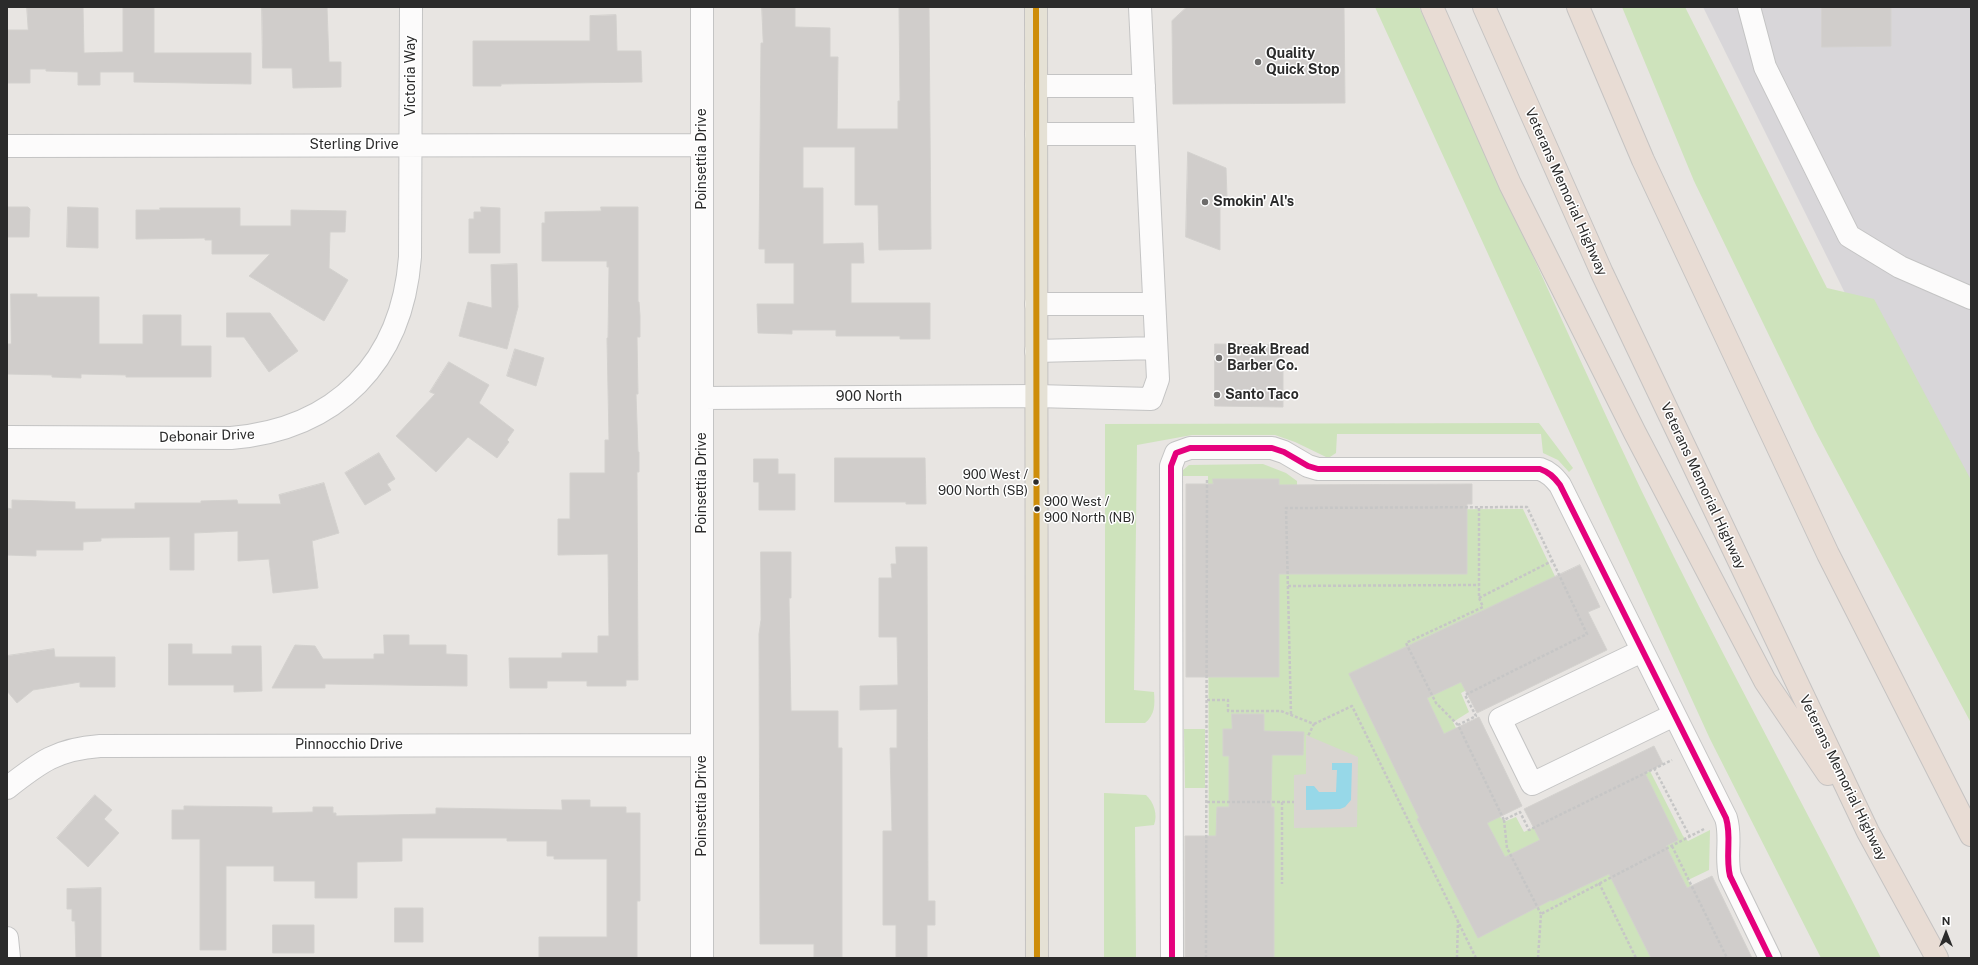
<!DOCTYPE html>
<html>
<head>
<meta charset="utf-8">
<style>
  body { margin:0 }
  #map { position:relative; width:1978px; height:965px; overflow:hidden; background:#e8e5e2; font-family:"Public Sans",sans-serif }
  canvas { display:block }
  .frame { position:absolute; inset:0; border:8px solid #2b2b2b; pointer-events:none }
  .north { position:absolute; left:1926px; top:913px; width:40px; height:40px; -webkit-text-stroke:3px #fff; paint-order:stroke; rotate:0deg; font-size:11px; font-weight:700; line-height:16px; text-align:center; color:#2b2b2b }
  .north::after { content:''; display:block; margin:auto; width:14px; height:18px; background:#2b2b2b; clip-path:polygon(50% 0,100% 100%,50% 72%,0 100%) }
</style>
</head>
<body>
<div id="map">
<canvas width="1978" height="965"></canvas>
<div class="frame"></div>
<div class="north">N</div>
</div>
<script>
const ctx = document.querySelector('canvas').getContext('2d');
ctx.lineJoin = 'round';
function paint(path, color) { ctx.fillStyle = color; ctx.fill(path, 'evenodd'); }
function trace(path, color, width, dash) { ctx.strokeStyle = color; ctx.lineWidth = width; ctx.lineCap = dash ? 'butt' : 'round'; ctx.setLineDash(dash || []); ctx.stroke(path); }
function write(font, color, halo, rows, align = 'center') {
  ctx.font = font + ' "Public Sans",sans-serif'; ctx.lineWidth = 3; ctx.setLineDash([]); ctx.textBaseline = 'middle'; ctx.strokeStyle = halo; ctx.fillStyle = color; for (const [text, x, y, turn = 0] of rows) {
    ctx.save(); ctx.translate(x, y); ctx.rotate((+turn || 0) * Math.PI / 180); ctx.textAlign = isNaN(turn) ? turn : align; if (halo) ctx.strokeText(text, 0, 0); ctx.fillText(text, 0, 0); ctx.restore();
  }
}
paint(new Path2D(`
  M1703,7H1971V547Z`), '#d8d6d9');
paint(new Path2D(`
  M1375,7H1419C1505,190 1584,376 1674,557C1741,691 1814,823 1881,958H1821L1710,739Z
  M1622,7H1685L1827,288L1874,299L1971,480V723L1815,430L1694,181Z
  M1539,423L1573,468L1569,472L1558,460L1543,453L1541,434H1337L1336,453L1330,457H1326L1295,442L1275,435H1192L1137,445L1134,690L1154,692C1155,705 1155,715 1145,723H1105V424Z
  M1263,464L1286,473L1297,481V510L1523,509L1581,631L1461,693L1469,712L1453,722L1501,818L1506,821L1516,817L1524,832L1650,771L1683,836L1688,841L1710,830L1709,870L1688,880L1725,958H1209L1208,476H1183V470L1189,465Z
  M1184,729H1205V788H1185Z
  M1104,793L1146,795C1154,802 1158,815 1154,825L1135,827L1136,958H1104Z`), '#cee3bc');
paint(new Path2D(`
  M1306,735L1358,757L1357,827L1294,828V775L1306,774Z`), '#d9d5d1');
paint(new Path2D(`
  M1332,763H1352L1351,800L1345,807L1340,809L1306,810V786H1314L1319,792H1336L1337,770H1332Z`), '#97d8e8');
const building = new Path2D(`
  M27,7H83L84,53L123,52V7H154V53H251V84L134,82V72H100V85H78V72L46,71V69H30V83H7V30H28Z
  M262,7H327L329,62H341V87L293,88L292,68H263Z
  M762,7H795V27L830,28V57H838L837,129H898V101H900L899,7H929L931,249L879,250L878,205H855V147H803V188H823V244L863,243L864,263H851V303H930V339H900V336H836V330H792V334L758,333L757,304H794V263H765V249H759L761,43H763Z
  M1187,7H1344L1345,103L1173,104L1172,21Z
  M1822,7H1891V46L1822,47Z
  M616,15L617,51H641L642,82L501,84V86H473V41H590V16Z
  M1188,152L1226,168L1227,197L1220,206V250L1186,237Z
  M7,207H28L30,209L29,237H7Z
  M68,207L98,208V248L67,247Z
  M481,207L500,208V253H469V219H474V212H481Z
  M601,207H638V302H639L640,316V337H637L638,394H636L638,452H639V472H637L638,680H626V686H587V681H547V688H510L509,658H562V653H598V636H609L608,554L558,555V519H570V473H605V440H609L607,338H608L609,267H607V261H542V223H545V212L601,211Z
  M160,208H240V226H291V210L346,211L345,232H330L329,268L348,280L324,321L249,276L270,254H212V240H205V238L136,239V210H160Z
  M517,264L518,307L507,349L459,336L468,302L492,308L491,265Z
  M11,294H37V297H99V344H143V315H181V346H211V377H126V375L81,374V378L52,377V375L7,374V344H11Z
  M227,313H270L298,351L269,372L244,337H227Z
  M1215,344L1283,345V407L1215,406Z
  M515,349L544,358L536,386L507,376Z
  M449,362L489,385L479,403L514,430L507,440L509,442L497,458L468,437L436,472L396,436L435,394L430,392Z
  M379,453L395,479L387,484L391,490L365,505L345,473Z
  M835,458H925L926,504H906V502H835Z
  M754,459H778V474H795V510H759V482H754Z
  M1213,479H1279V485L1472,484V504H1467V574H1279V677H1186V484H1213Z
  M324,483L339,533L312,541L318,588L273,593L269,559L238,561V531L194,533V570H170V537L101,538V541L83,542V550H36V556L7,555V508L12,509V500L75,502V509H135V503H201V501L237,500L238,504H281L279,495Z
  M896,547H927L928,901H935V925H927V958H896V925H883V831H892L890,748H897V709L860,710V686L898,685L897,637H879V578H892L891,564H896Z
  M761,552H791V598H789L791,711H838V748H842V957H814V944H760L759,634L761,620Z
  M1580,565L1600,607L1588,612L1607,650L1477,713L1461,682L1427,698L1444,734L1479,717L1522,806L1487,823L1505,857L1540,840L1524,809L1654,746L1663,764L1645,773L1678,840L1666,846L1687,888L1712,876L1752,958H1651L1609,874L1552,901L1551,900L1478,938L1417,819L1419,818L1349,674Z
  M384,635H409V645H446V654L467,655V686L325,684V688H272L295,645L315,646L323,659H374V654H384Z
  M169,644H192V654H232V646H261L262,691L234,692V685H169Z
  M54,649L55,657H115V687H80V682L33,690L17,703L7,691V656Z
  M1232,714H1264V731L1304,732L1303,755H1272L1271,807H1274V958H1185V836H1216L1217,807H1229V756H1223V729H1232Z
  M95,795L112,810L104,819L119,833L88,867L57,838Z
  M562,800H590V807H626V813H640V901H637V958H539V937H607V859H554V856H547V841H507V838H402V861L357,862V898H315V881H274V866H226V950H200V839H172V810H184V806L272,807V813L313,812V807H333V813H336V816L436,814V808L562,810Z
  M101,888V958H76L75,921H72V909H67V889Z
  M395,908H423V942H395Z
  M273,925H314V953H273Z`);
paint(building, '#d0cdcb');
trace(building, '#d3d1ce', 1);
const minor = new Path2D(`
  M702,7V958
  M1749,7L1765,67L1849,236L1900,267L1971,298
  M1036,86H1144
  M1036,134H1146
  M7,146L702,145
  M1036,304H1154
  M1036,351L1156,348
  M702,398L1036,396L1151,399L1158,379L1140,7
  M7,437L231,438C337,429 402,362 410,257L411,7
  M1642,651L1500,719L1532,784L1674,715
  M7,788C40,762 57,749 100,746L702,745
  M7,938L9,958
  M1172,958L1171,466L1176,453L1190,448H1272L1284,452L1308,466L1318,469H1540C1549,472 1554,477 1560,485L1726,818C1732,837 1725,856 1730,876L1770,958`);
const major = new Path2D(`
  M1036,7L1037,958`);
const highway = new Path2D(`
  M1432,7L1510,184L1635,433L1765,681L1828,774
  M1484,7L1602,273L1868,832L1937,958
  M1578,7L1643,160L1828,554L1971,835`);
trace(minor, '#c4c4c4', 24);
trace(major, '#c5c3c2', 24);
trace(highway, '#c5c3c2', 24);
trace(new Path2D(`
  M1288,586L1479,585
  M1479,598L1552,561
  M1207,700H1228V711H1281L1314,724L1308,736
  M1291,714L1286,508L1527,507L1587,634L1465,695L1476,716L1458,725L1504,820L1520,812L1529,830L1672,760
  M1314,724L1352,706L1476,958
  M1458,725L1436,703L1406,643L1483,607L1479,598V508
  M1654,768L1690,837
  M1207,802H1294
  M1282,802V884
  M1504,820L1507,848L1541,914
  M1672,846L1727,958
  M1599,883L1636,958
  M1206,958L1207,478
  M1457,958L1458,922
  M1538,958L1541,914L1704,829`), '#c6c6c6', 2.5, [3, 2]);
trace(minor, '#fcfbfb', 22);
trace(major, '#e5e1d5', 22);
trace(highway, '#e8dcd4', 22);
trace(new Path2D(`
  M1036,7L1037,958`), '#ce8d09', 6);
trace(new Path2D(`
  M1172,958L1171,466L1176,453L1190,448H1272L1284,452L1308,466L1318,469H1540C1549,472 1554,477 1560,485L1726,818C1732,837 1725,856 1730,876L1770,958`), '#e5007d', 6);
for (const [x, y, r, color] of [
  [1258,62,4,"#6d6c6b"],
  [1205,202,4,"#6d6c6b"],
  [1219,358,4,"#6d6c6b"],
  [1217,395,4,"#6d6c6b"],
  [1036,482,3.5,"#2b2b2b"],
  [1037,509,3.5,"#2b2b2b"]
]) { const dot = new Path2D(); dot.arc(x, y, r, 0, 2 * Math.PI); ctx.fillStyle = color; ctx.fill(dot); trace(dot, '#fff', 1.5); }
write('13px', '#2b2b2b', '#fff', [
  ["900 West /",1028,475],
  ["900 North (SB)",1028,491],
  ["900 West /",1044,502,"left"],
  ["900 North (NB)",1044,518,"left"]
], 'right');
write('bold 14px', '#2b2b2b', '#fff', [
  ["Quality",1266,54],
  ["Quick Stop",1266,70],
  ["Smokin' Al's",1213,202],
  ["Break Bread",1227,350],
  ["Barber Co.",1227,366],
  ["Santo Taco",1225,395]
], 'left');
write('14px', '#2b2b2b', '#fff', [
  ["Victoria Way",411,76,-90],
  ["Sterling Drive",354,145],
  ["Poinsettia Drive",702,159,-90],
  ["Veterans Memorial Highway",1566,192,66],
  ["900 North",869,397],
  ["Debonair Drive",207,436,-2],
  ["Poinsettia Drive",702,483,-90],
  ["Veterans Memorial Highway",1703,486,65],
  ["Pinnocchio Drive",349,745],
  ["Veterans Memorial Highway",1843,778,64],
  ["Poinsettia Drive",702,806,-90]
]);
</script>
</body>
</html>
